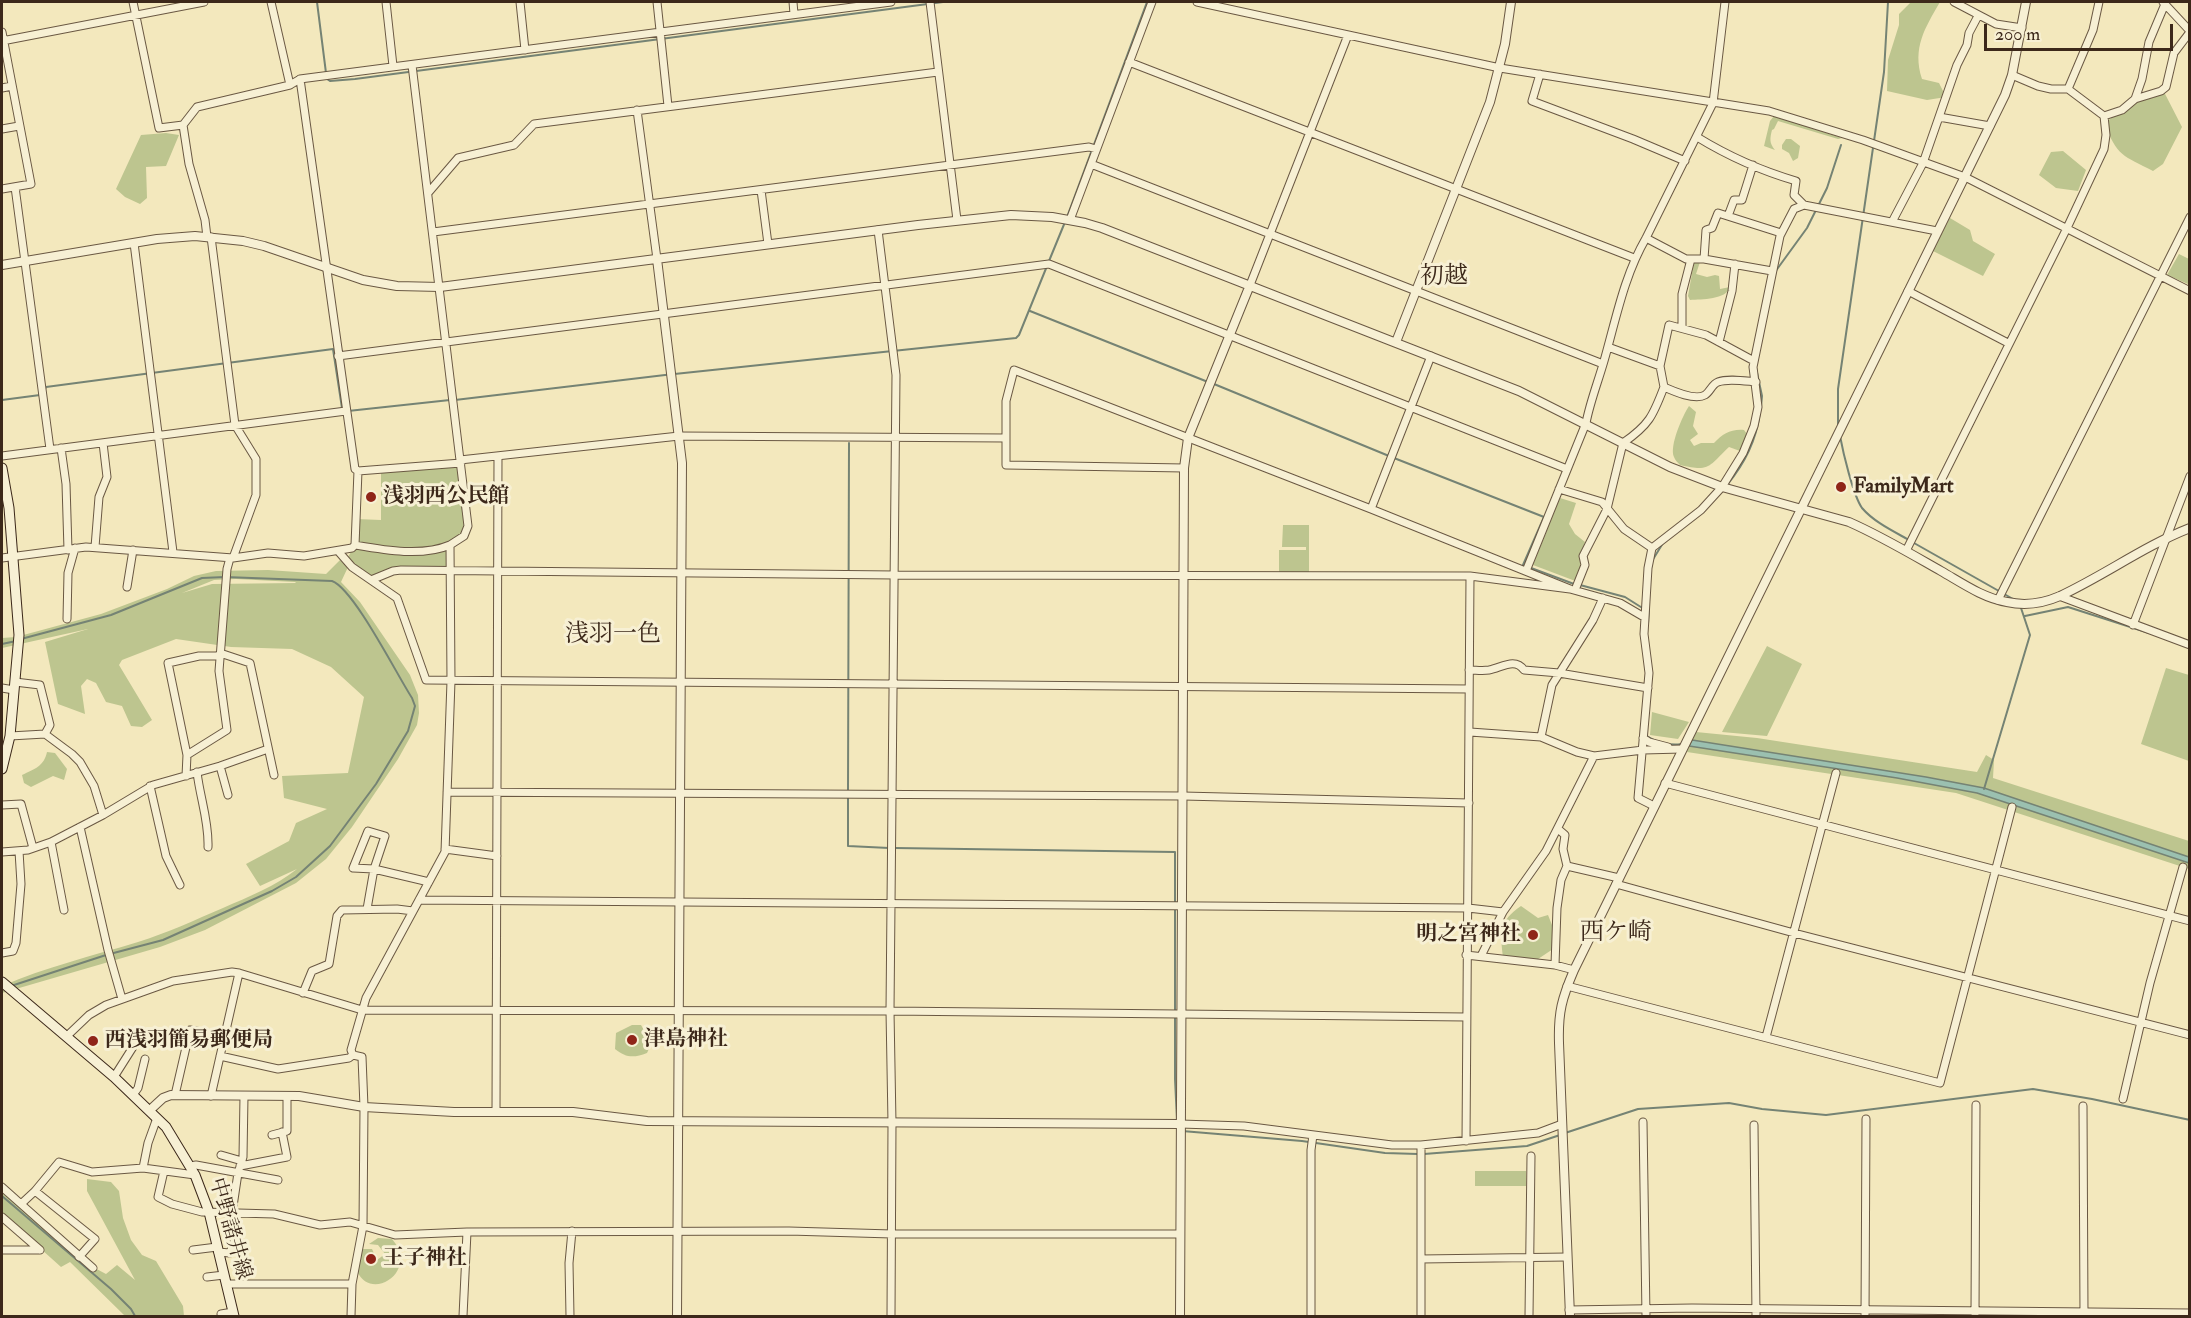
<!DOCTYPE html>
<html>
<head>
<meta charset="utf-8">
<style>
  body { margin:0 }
  #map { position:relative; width:2191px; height:1318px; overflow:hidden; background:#f3e8bd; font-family:"IM FELL Double Pica",serif }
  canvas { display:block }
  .frame { position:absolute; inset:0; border:3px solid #3c281a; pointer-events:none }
  .scale { position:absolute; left:1984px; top:24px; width:189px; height:27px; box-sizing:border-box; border:3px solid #3c281a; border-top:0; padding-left:8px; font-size:18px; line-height:21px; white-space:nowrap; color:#3c281a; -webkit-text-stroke:4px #f7f0d4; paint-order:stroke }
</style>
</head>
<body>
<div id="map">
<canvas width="2191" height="1318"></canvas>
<div class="frame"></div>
<div class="scale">200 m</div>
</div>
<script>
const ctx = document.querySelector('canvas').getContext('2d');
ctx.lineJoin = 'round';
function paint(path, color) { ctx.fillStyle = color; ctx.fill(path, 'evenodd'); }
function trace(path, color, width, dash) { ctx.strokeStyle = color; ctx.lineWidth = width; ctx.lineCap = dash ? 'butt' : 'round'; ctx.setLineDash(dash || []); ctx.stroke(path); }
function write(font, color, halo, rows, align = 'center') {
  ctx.font = font + ' "IM FELL Double Pica","Noto Serif JP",serif'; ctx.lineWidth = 6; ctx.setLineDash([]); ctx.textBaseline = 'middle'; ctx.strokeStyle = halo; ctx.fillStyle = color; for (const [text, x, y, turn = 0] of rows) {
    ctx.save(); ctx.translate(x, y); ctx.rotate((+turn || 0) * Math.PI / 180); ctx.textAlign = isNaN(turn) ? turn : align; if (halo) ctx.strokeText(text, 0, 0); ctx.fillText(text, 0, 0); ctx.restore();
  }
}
paint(new Path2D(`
  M1911,2H1940C1925,28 1912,48 1922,79L1939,83L1946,97L1927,100L1887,91L1888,60L1899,25V14Z
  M2163,90L2182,127L2163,164L2153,171C2124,156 2116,156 2105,123L2135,99Z
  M1774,116L1842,138L1838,139L1778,121L1774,129L1772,130C1770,138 1769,143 1775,150L1764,146L1770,121Z
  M166,133L179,135L166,166L146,167L147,198L140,204L125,197L116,189L141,135Z
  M1786,139H1791L1800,146L1798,158L1793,161L1789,153L1782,149V145Z
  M2063,151L2086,170L2078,191L2056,188L2039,175L2051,152Z
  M1950,218L1970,230L1973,241L1995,254L1983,276L1933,251Z
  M2179,254L2189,259L2188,284L2167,275Z
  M1694,262H1700L1696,274L1707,277L1715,275L1719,276L1720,289L1730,287C1726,300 1702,299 1690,300L1688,296Z
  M1689,406L1696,412L1693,426L1698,434L1690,440L1694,446L1701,443H1714C1723,434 1730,429 1744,430L1747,434L1740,451L1729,447C1708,467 1710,472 1680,465C1678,463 1675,460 1674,457C1669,446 1683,415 1689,406Z
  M458,464L466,530L450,545V569L393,571L371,580L348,557L355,545L356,519L381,520V469Z
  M1560,498L1576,503L1569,524L1575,534L1585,542C1580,556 1581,568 1578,582L1533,565Z
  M1283,525H1309V572H1279V550H1306V547H1282Z
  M340,560L348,567L341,582L360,602L410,675L418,695L419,713L417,725L398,759L352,827L326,859L296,883L205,930L160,947L2,993V986C46,967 92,956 138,942C167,933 195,920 223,908C248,897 276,886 297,869L260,886L246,864L289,841L296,823L327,809L284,798L282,776L348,773L364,697L331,667L292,649L231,647L176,639L122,660L119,665L152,720L142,727L131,726L122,706L106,702L96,683L87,679L81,686L85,714L58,704L45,642L88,629L2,648V638L16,637L101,614L167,589L194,576L216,571L268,570L326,574ZM236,579L295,582L296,583L212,584L182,593L214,580Z
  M1767,646L1802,664L1767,736L1722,732Z
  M2166,668L2189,675V761L2141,744Z
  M1652,712L1689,722L1678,739L1650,735Z
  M1696,732L1757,738L1977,772L1986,755L1994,760L1993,778L2189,841V869L1956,793L1687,752Z
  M47,752L55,753L67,769L64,780L53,776L31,787L24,783L22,775C35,769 44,766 47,752Z
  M1521,906L1538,918L1548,915L1552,925L1553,949L1538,959L1503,957C1500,932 1499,921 1521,906Z
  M632,1025H641L648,1037L653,1040L647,1053C634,1058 626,1058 615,1049L616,1033Z
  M1475,1171H1526V1186H1475Z
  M87,1179L111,1182L119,1191L123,1218L131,1240L142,1255L156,1261L183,1306L184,1316H125L70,1262L61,1267L2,1214V1189L89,1265L106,1274L117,1265L135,1280L87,1191Z
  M378,1238L392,1239C420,1271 371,1303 357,1271L361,1249H372L377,1260L385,1254L378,1245L369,1244Z`), '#bdc58f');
const water = new Path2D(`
  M1692,740L1926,777L1984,788L2189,857V863L1977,793L1897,778L1689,746Z`);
paint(water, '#9bc0b0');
trace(water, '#758374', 1.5);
trace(new Path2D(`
  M317,2L326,73
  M327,79L330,81L355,79L943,2
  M1067,217L1147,2
  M1049,261L1065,222
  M1775,272L1807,228L1827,188L1841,145
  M1030,311L1208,382
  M1756,368L1762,396L1761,407
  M1214,384L1389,456
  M44,391L46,387L333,349L342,408
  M2,400L40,395
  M455,400L665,375L1016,338L1019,335L1047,266
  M348,411L450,400
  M1838,427V389L1884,72L1888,2
  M1840,436C1843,452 1853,495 1862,508C1874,522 1893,531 1909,540
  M1394,458L1544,517L1523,565L1574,584
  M1727,485C1745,463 1756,441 1760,412
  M1914,543L2013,599
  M1652,561L1663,543
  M1580,585L1625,597L1644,609
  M2025,616L2068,607L2149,633
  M1648,624L1649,606
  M2,644L16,641
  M1647,733V736C1655,742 1671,746 1681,744
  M1984,789L2030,635L2021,608
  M848,791L849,443
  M848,797V846L889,848
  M895,848L1175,852V1079L1177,1120
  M11,986L106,955L163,940L272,891L296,877L330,846L376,784L408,731L415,706L412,698C397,675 354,589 332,581L225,577L202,578L111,615L21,639
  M1182,1131L1302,1141L1385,1153L1418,1154
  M1565,1133L1638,1109L1729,1103L1762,1109L1826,1115L2033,1089L2092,1099L2190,1120
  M1424,1154L1527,1146L1560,1135
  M2,1196L111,1289L131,1309L135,1316`), '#758374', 2);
const minor = new Path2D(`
  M133,2L159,128L183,125
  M271,2L290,85
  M386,2L393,66
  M520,2L525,50
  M657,2L668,106
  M793,2L794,14
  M930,2L957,220
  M1197,2L1500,68L1769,111L1863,140L1965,177L2190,291
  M1954,2L1996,24L2022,28
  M2163,2L2190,31
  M2,32L31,184L2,189
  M2,41L204,2
  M1129,62L1634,258
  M1540,74L1532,101L1633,139L1685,161
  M300,79L355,469L358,471L461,463
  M2,88L12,86
  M2068,89L2093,30L2099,2
  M2135,99L2142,79L2149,42L2165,4
  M637,110L657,259
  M2104,116L2122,110L2135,99L2161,91L2166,87L2174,53L2190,32
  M1939,117L1957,65L1967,45L1969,33L1978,16
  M2,129L19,126
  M1697,137C1728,156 1762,171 1796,181L1794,195L1804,205
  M1091,164L1603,364
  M15,187L50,449
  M761,190L768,244
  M428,193L458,158L514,145L534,124L938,72
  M1728,216L1734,200H1742L1753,165
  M1070,220L1152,2
  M1892,222L1923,163L1939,117L1990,126
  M878,230L896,375L890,1011L892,1123L891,1316
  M433,232L1089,147L1096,149
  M207,237L205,220L189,164L183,125L197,107L290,85L300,79L891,2
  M211,237L235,425L256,459V495L233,558
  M1646,238L1686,259H1704L1772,271
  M134,243L173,552
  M1704,259L1706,230L1712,228L1718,213L1781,233
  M1250,285L1348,35
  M1908,291L2008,343
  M1682,328V294L1691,259
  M1719,342L1732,291L1735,264
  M1608,347L1660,366L1664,387C1673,391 1695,401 1705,395C1710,392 1712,384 1718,382C1728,378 1745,381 1756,382
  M338,356L1049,264L1567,469
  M1660,366L1669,325L1706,335L1754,361
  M61,448L66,484L68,550
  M2,456L346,411
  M460,460L679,436L1006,438
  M1184,468L1006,465V401L1014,370L1371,509L1570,589L1620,603L1644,617
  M1559,489L1602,502L1624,529L1652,548
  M1371,509L1431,356
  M355,545C384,550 422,557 450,545
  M95,547L99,497L107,477L103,443
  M338,551L352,567L397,598L426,680L1469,689
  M1906,551L2067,228L2104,149L2106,135L2104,116L2068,89H2051L2038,86L2012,75
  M2,558L86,547L233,558L268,553L304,556L352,548L355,545L358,471
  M1526,571L1586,423C1590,402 1598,382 1604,361C1616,319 1624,276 1646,238L1713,103L1725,2
  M371,580L393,571L401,570L895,575L1470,576L1570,589
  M127,587L133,550
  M1575,590L1585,565L1583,556L1607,509L1623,443C1649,425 1653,416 1664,387
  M2059,596L2190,645
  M1998,600L2190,217
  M67,619L68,573L75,548
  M2133,625L2190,476
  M220,653L250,663L274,775
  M1469,670C1476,670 1482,671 1489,670C1501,668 1515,657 1524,670L1559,673L1648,688
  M15,682L40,685L50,725L45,734
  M2,688L14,690
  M1470,732L1541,737L1577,752L1594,756L1643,750L1682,749
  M10,736L45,734L72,754L80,762L94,786L103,815
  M1541,737L1552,685L1593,620L1603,598
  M1643,738L1649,742L1668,747
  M187,755L227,730L219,671L227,569L230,558
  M220,766L228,795
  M197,772C200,798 209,821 208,847
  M186,776L187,755L168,663L199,656H220
  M1665,783L2190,921
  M150,786L166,856L180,885
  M447,792L1183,796L1469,803
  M2,805L21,804L33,848
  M1654,806L1638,798L1649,673L1644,634L1648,568L1652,548L1701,510L1722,487L1743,453L1754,426L1758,407L1753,367L1780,236L1794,209L1804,205L1937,231
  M80,827L108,950L122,999
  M51,842L64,910
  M445,849L497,856
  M2,852L28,850L51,842L103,815L153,785L220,766L268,749
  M1567,866L1619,878
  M1616,884L1794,933L2190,1035
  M419,900L1468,908L1503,912
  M367,909L374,869L385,836L368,831L353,868L374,869L429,882
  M2,953L13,951L16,943L21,884L19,851
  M1466,955L1555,965L1574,970
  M1481,956L1503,912L1546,851L1594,756
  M1555,965L1557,908L1561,880L1567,866L1563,849L1565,835L1558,829
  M1567,986L1940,1083L2012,807
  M303,993L312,971L329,964L337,916L342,910L397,909L413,911
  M67,1036L89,1015L106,1005L173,981L232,972L239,973L362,1010L890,1011L1466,1017
  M1766,1037L1836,773
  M220,1056L278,1069L349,1058L353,1055
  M114,1077L133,1047
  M133,1095L138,1088L145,1059
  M175,1095L190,1030L224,1036
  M211,1096L239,973
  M2123,1099L2150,983L2183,867
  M2083,1106L2084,1316
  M496,1112L498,456
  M1643,1122L1646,1316
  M1180,1124L1244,1126L1392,1145H1421L1538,1133L1562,1124
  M1754,1125L1756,1316
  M272,1135L287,1131V1096
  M1466,1141L1470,576
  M1421,1145V1316
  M221,1155L242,1161
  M190,1166L196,1165L278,1180
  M240,1166L287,1157L282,1132
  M143,1168L148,1143L157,1118
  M164,1171L158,1197L172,1204L202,1212L274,1214L320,1225L350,1222L395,1235L467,1232L789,1231L892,1234H1180
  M2,1187L21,1204L35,1191L59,1162L92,1172L143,1168L195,1175
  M35,1191L95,1239L79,1257
  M21,1204L93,1268
  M232,1213L238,1173L243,1157L244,1096
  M2,1217L40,1250
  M2,1250H40
  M193,1250L217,1247
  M218,1252L230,1253L237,1233L236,1213
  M1421,1259L1567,1257
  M207,1277L224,1275
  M226,1284H352
  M1569,1310L1692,1308L2190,1313
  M221,1314L233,1312
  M1975,1314L1976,1105
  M351,1316L352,1284L363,1226L364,1107L362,1057L353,1055L351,1050L366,998L445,852L451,681L450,545L464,536L468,526L412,65
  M463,1316L467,1232
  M570,1316L569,1263L572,1231
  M1311,1316V1150L1313,1135
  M1529,1316L1531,1156
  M1865,1316L1866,1119`);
const tertiary = new Path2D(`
  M657,259L682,463L677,1316
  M2,265L157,239L195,236L243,241L264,246L363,280L397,286L440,287L918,225L1011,215L1052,217L1085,223L1102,228L1519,391L1670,467L1722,487L1849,522C1881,536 1911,554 1941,571C1962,583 1983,598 2007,602C2025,606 2044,603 2060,596C2105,575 2144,546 2190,528
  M1396,342L1490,102L1505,44L1511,2
  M150,1110L163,1098L171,1095L299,1096L364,1107L454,1112H573L647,1121L1180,1124
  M1180,1316L1184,468L1188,438L1250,285
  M1570,1316L1559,1043C1558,1012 1562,998 1574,970L2005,95L2012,75L2026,2`);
const secondary = new Path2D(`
  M2,468L9,508L19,635L10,736L2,769
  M2,982L114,1077L166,1127L195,1175L209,1212L234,1316`);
trace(minor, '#6a5843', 9);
trace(tertiary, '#6a5843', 10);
trace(secondary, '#3c281a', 11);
trace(minor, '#f7f0d4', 7);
trace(tertiary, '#f7f0d4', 8);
trace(secondary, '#f7f0d4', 9);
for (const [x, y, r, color] of [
  [1841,487,6,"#8f2418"],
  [371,497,6,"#8f2418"],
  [1533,935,6,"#8f2418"],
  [632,1040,6,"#8f2418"],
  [93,1041,6,"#8f2418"],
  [371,1259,6,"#8f2418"]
]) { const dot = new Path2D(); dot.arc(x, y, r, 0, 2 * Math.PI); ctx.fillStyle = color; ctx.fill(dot); trace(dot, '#f7f0d4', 2); }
write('bold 21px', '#3c281a', '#f7f0d4', [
  ["FamilyMart",1853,487],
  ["浅羽西公民館",383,497],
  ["明之宮神社",1521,935,"right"],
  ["津島神社",644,1040],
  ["西浅羽簡易郵便局",105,1041],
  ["王子神社",383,1259]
], 'left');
write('21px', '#3c281a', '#f7f0d4', [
  ["中野諸井線",229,1229,74]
]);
write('24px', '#3c281a', '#f7f0d4', [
  ["初越",1444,278],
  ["浅羽一色",613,636],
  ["西ケ崎",1616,934]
]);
</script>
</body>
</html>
